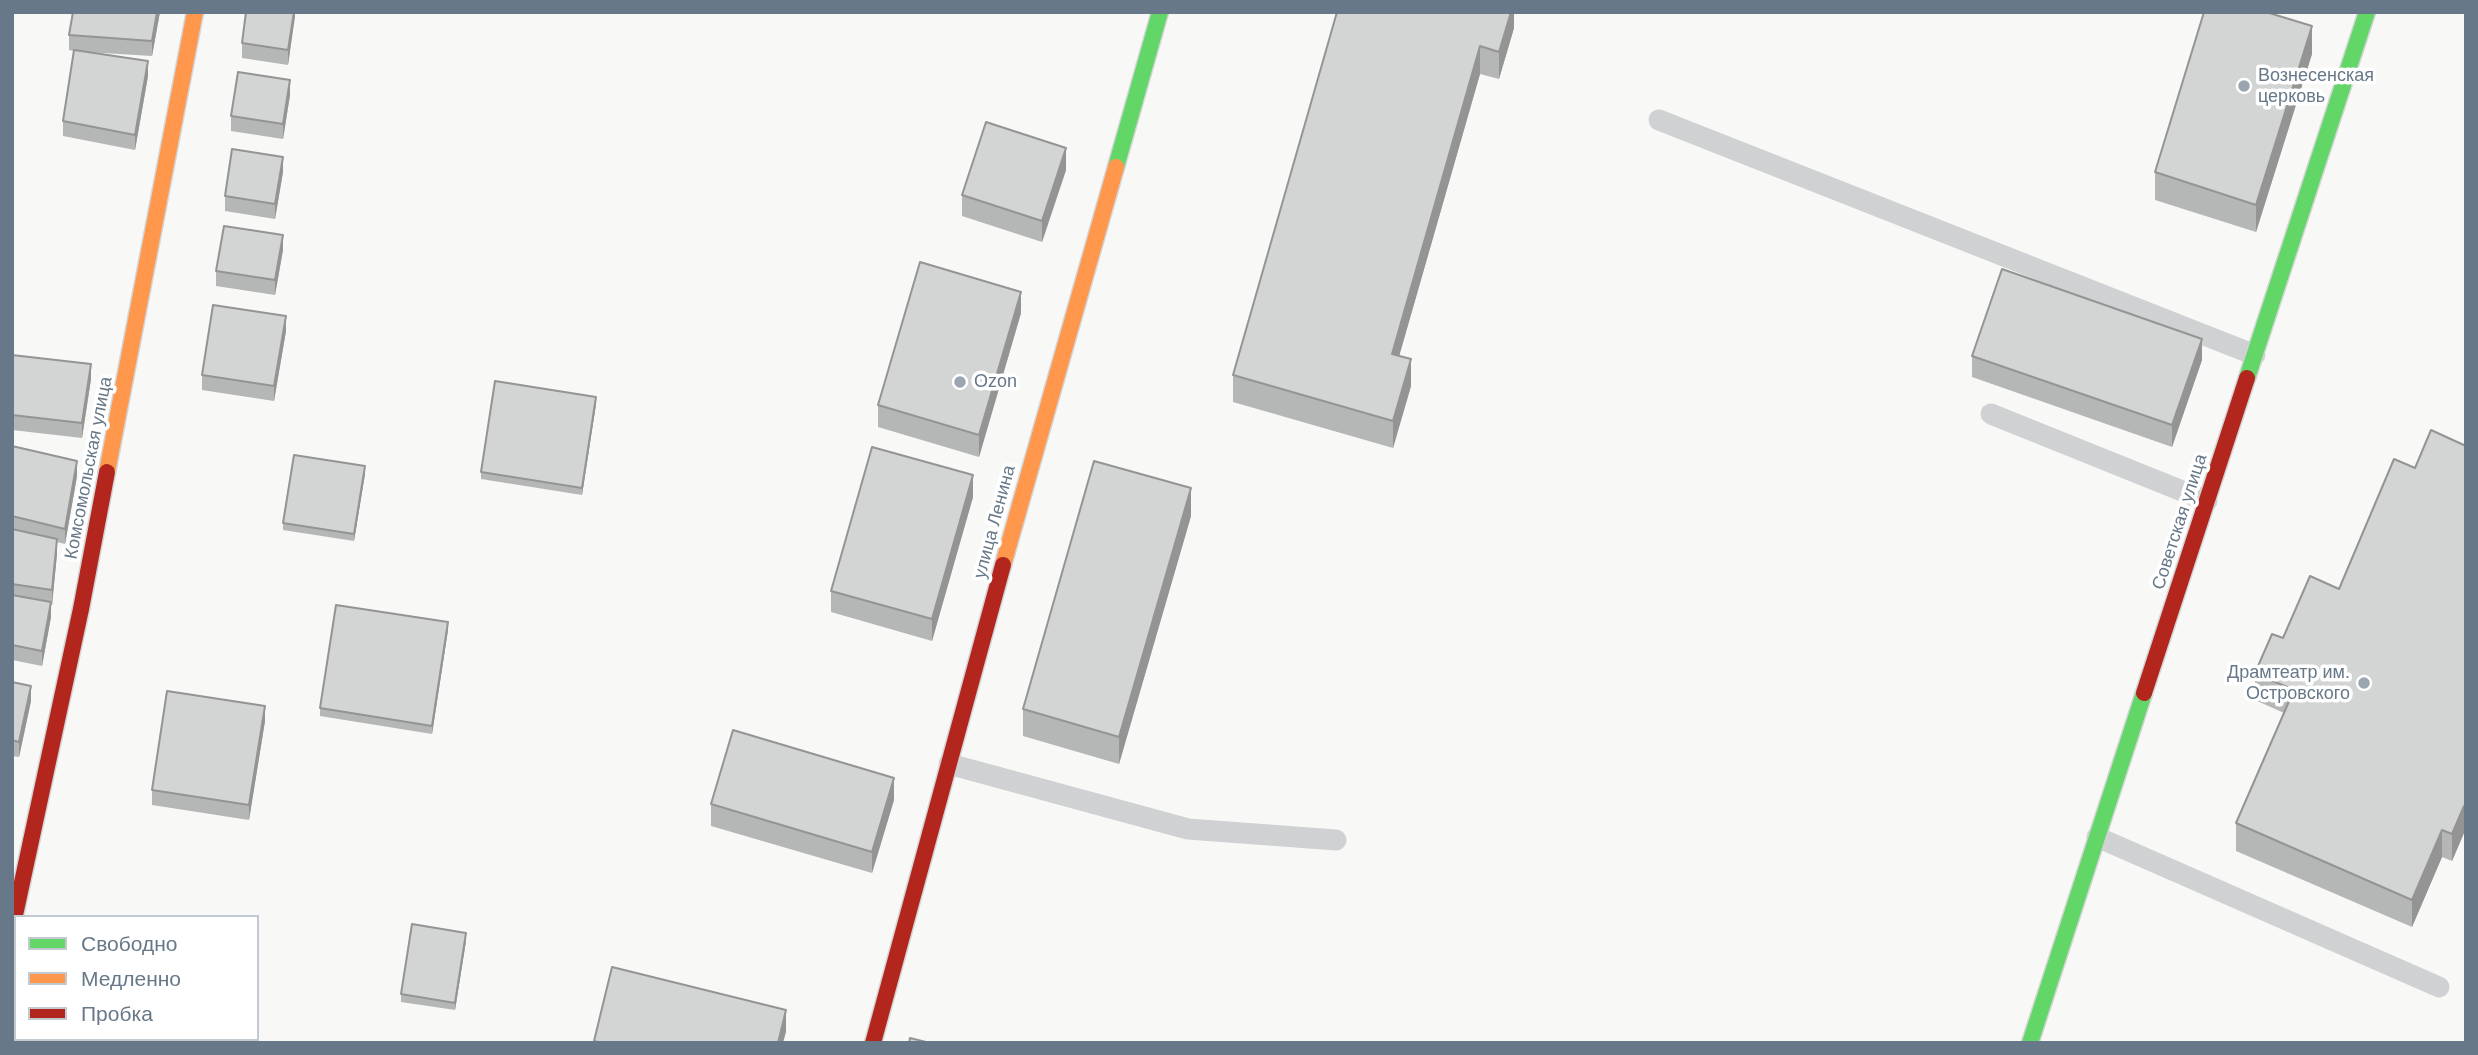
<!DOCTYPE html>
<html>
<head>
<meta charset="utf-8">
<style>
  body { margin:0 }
  #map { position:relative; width:2478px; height:1055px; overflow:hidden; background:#f8f8f7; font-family:Arial,sans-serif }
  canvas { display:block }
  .frame { position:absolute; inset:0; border:14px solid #677888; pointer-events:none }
  .legend { position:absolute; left:14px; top:915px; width:245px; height:126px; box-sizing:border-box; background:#fff; border:2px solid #c2c9cf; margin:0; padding:9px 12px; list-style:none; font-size:21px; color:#677888 }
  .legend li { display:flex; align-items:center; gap:14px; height:35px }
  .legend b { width:35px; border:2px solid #c2c9cf }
</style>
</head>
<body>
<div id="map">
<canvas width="2478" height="1055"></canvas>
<div class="frame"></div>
<ul class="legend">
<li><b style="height:9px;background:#63d668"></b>Свободно</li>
<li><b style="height:9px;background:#ff974d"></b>Медленно</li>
<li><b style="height:9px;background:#b3261e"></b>Пробка</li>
</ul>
</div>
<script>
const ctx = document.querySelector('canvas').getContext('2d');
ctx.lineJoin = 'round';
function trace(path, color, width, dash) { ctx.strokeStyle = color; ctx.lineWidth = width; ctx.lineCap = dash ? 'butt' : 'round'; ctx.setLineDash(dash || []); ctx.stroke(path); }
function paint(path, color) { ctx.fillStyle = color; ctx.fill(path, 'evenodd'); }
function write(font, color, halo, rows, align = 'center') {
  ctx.font = font + ' Arial,sans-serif'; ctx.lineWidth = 7; ctx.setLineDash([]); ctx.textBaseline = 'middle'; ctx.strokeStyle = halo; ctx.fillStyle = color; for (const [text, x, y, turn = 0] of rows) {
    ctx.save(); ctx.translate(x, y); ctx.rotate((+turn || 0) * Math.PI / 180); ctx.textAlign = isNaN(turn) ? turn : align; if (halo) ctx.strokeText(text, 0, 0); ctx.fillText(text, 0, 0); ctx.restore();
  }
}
const fast = new Path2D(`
  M1116,167L1160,12
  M2247,378L2367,12
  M2030,1043L2144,693`);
const slow = new Path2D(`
  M107,472L195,12
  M1003,565L1116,167`);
const jam = new Path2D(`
  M2144,693L2247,378
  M12,929L81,609L107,472
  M873,1043L1003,565`);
trace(fast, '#d3d5d6', 19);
trace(slow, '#d3d5d6', 19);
trace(jam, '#d3d5d6', 19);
trace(new Path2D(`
  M1659,120L2255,355
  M1991,414L2207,501
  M949,764L1188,829L1336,840
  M2097,837L2439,987`), '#cfd1d2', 21);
trace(fast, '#63d668', 16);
trace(slow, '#ff974d', 16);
trace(jam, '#b3261e', 16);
paint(new Path2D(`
  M73,12H160L152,56L85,52L148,76L135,150L63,136V121L74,51L69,50V35Z
  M295,12L288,65L242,58V43Z
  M1337,12H1514V28L1499,79L1480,74L1399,356L1411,386L1393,448L1233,402V375Z
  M2312,54L2256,232L2155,200V172Z
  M290,95L283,139L231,131V116Z
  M1066,170L1042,242L962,216V195Z
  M283,172L275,219L225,211V196Z
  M283,250L275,295L216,286V271Z
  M1021,313L979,457L878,427V405Z
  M286,331L274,401L202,390V375Z
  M12,355L91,379L82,438L12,430Z
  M1972,356L2202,360L2172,447L1972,377Z
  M596,404L582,495L481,479V472Z
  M12,446L77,476L65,544L57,542V554L52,605H51V617L42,666L12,660Z
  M2466,446V834L2464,833L2452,861L2442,857L2412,927L2236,851V823L2284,713L2255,700V673L2339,589L2415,468Z
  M365,474L354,541L283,530V523Z
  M973,497L932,641L831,612V591Z
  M1191,516L1119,764L1023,736V709Z
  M448,630L432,734L320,716V708Z
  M12,682L31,701L19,757L12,756Z
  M265,721L249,820L152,805V790Z
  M894,800L872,873L711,826V804Z
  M466,941L455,1010L401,1002V994Z`), '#b5b6b6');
paint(new Path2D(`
  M157,12H160L152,56V41Z
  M294,12H295V17L288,65V50Z
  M1511,12H1514V28L1499,79V52Z
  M2312,26V54L2256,232V205Z
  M1480,46V74L1392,381V354Z
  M148,61V76L135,150V135Z
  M290,80V95L283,139V124Z
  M1066,148V170L1042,242V221Z
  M283,157V172L275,219V204Z
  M283,235V250L275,295V280Z
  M1021,292V313L979,457V435Z
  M286,316V331L274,401V386Z
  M2202,339V360L2172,447V425Z
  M1411,359V386L1393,448V421Z
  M91,364V379L82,438V423Z
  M596,397V404L582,495V488Z
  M77,461V476L65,544V529Z
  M365,466V474L354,541V534Z
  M973,475V497L932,641V619Z
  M1191,488V516L1119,764V737Z
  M57,539V554L52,605V590Z
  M51,602V617L42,666V651Z
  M448,622V630L432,734V726Z
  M31,686V701L19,757V742Z
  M265,706V721L249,820V805Z
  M894,778V800L872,873V852Z
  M2464,806V833L2452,861V834Z
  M2442,830V857L2412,927V900Z
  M466,933V941L455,1010V1003Z
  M786,1010V1032L783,1043H778Z`), '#949494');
const building = new Path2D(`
  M73,12H157L152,41L69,35Z
  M246,12H294L288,50L242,43Z
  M1337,12H1511L1499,52L1480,46L1392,354L1411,359L1393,421L1233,375Z
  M2204,12H2266L2312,26L2256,205L2155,172Z
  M74,50L148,61L135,135L63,121Z
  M238,72L290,80L283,124L231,116Z
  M986,122L1066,148L1042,221L962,195Z
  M232,149L283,157L275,204L225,196Z
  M224,226L283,235L275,280L216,271Z
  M920,262L1021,292L979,435L878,405Z
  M2002,269L2202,339L2172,425L1972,356Z
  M213,305L286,316L274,386L202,375Z
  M12,355L91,364L82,423L12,415Z
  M495,381L596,397L582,488L481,472Z
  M2431,430L2466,446V807L2464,806L2452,834L2442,830L2412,900L2236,823L2294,690L2255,673L2272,634L2283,638L2310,576L2339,589L2394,459L2415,468Z
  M12,446L77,461L65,529L12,516Z
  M872,447L973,475L932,619L831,591Z
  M294,455L365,466L354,534L283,523Z
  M1094,461L1191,488L1119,737L1023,709Z
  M12,529L57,539L52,590L12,584Z
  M12,595L51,602L42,651L12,645Z
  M336,605L448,622L432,726L320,708Z
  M12,682L31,686L19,742L12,740Z
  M167,691L265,706L249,805L152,790Z
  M733,730L894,778L872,852L711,804Z
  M412,924L466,933L455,1003L401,994Z
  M612,967L786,1010L778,1043H602L594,1041Z
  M910,1038L930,1043H909Z
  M32,1039H137L136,1043H31Z`);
paint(building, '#d3d4d4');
trace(building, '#949494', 2);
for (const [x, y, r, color] of [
  [2244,86,7,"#9aa5af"],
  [960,382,7,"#9aa5af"],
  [2364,683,7,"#9aa5af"]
]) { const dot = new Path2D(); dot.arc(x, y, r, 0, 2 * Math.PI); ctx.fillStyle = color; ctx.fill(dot); trace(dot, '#fff', 2.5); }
write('18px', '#677888', '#fff', [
  ["Вознесенская",2258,76],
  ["церковь",2258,97],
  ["Ozon",974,382],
  ["Драмтеатр им.",2350,673,"right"],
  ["Островского",2350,694,"right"]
], 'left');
write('18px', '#677888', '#fff', [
  ["Комсомольская улица",89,468,-79],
  ["улица Ленина",995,522,-75],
  ["Советская улица",2180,522,-72]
]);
</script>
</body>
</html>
